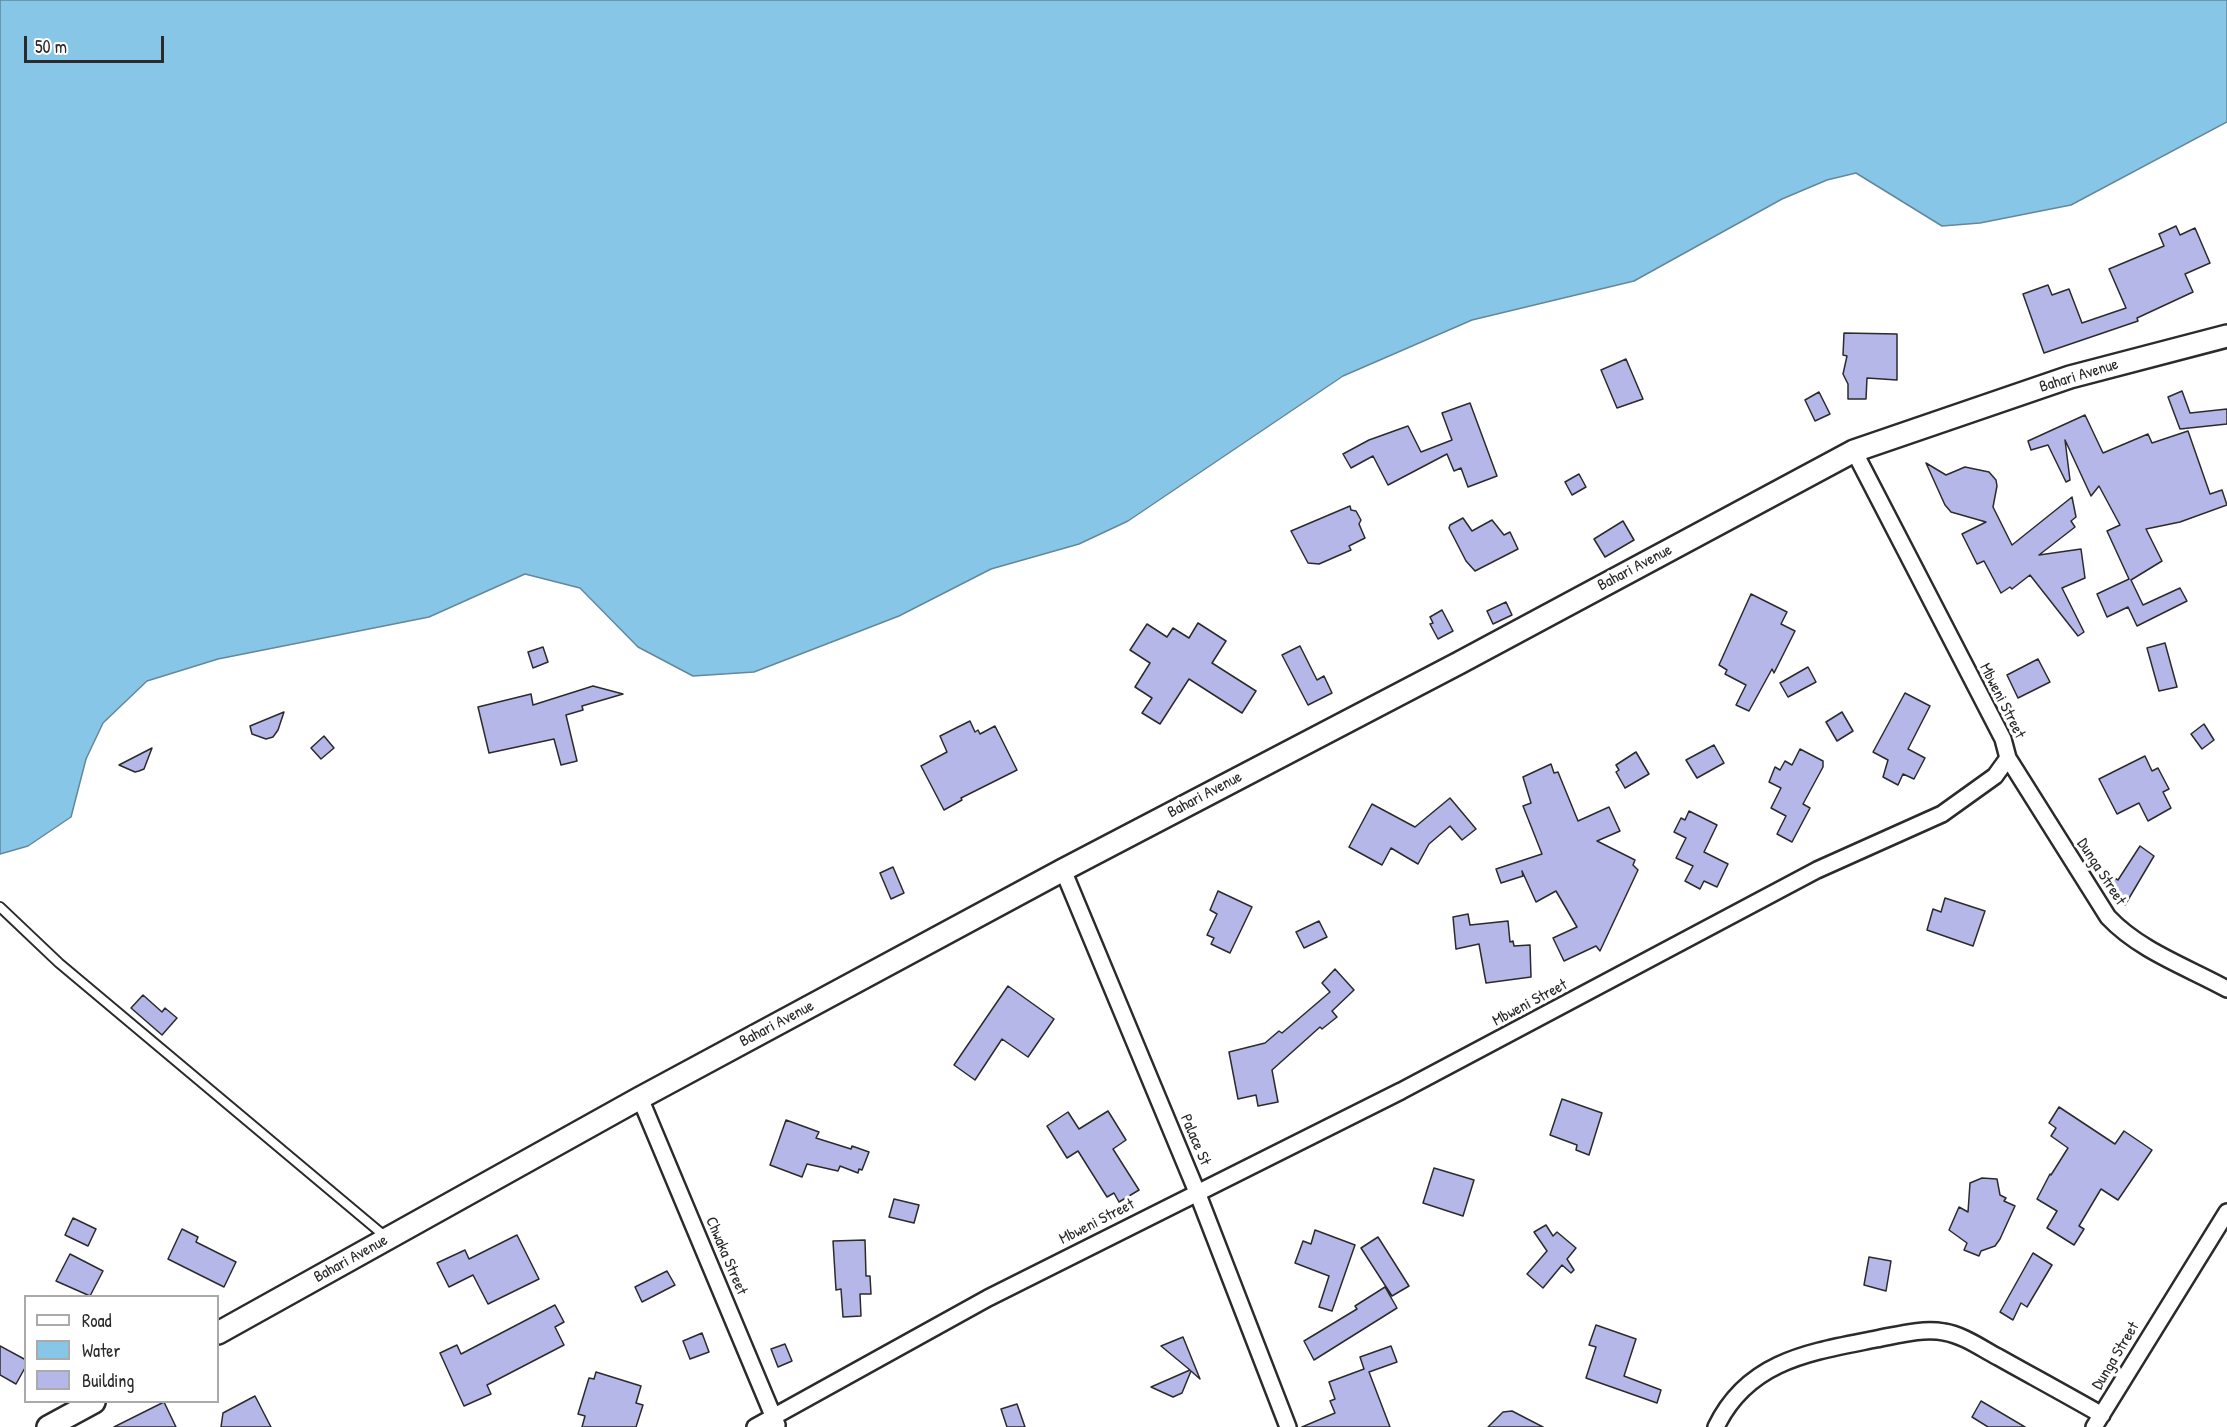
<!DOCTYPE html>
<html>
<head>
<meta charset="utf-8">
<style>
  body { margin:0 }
  #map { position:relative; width:2227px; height:1427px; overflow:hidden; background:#fff; font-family:"Patrick Hand",sans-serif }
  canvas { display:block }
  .legend { position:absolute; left:24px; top:1295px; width:195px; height:108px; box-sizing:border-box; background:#fff; border:2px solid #aaa; margin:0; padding:8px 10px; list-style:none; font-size:18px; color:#2b2b2b }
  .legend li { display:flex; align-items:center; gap:12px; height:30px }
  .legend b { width:30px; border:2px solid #aaa }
  .scale { position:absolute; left:24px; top:36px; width:140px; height:27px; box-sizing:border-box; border:3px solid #2b2b2b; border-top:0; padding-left:8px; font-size:18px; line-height:21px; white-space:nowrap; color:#2b2b2b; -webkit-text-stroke:4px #fff; paint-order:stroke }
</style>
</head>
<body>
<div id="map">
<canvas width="2227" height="1427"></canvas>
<ul class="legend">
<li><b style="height:8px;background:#fff"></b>Road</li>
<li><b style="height:16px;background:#87c6e7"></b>Water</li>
<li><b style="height:16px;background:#b6b7e9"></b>Building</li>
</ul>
<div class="scale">50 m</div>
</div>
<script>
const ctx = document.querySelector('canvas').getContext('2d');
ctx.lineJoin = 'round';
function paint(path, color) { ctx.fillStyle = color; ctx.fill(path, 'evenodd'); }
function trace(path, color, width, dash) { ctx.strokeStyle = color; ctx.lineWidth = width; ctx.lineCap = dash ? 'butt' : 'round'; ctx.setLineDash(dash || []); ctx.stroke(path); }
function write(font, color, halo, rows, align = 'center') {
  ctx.font = font + ' "Patrick Hand",sans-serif'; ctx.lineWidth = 6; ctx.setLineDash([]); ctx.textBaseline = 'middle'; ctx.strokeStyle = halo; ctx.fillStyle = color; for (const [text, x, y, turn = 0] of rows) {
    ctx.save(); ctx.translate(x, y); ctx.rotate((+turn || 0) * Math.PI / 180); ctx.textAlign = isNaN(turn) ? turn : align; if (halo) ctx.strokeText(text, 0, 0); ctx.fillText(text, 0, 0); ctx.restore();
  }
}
const water = new Path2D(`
  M0,0H2227V122L2071,205L1980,223L1942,226L1856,173L1827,180L1782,199L1634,281L1472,320L1343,376L1128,521L1079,544L991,569L899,616L754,672L693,676L638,647L580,588L525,574L429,617L218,659L147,681L103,723L86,759L71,817L28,846L0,854Z`);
paint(water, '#87c6e7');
trace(water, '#62889c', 1.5);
const building = new Path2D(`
  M2176,226L2180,235L2195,228L2210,263L2185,274L2193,292L2137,318L2138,321L2044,353L2023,294L2048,285L2052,295L2069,289L2082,323L2126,308L2109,269L2164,246L2159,234Z
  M1844,333L1897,334V380L1867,378L1866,399H1848V384L1843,374L1847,356L1843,355Z
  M1626,359L1643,399L1617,408L1601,370Z
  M2182,391L2190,413L2227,409V424L2180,429L2168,397Z
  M1819,392L1830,414L1815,421L1805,400Z
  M1470,403L1497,476L1468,487L1461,468L1454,471L1447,454L1388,485L1373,456L1351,468L1343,454L1369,440L1408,426L1421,452L1452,440L1442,413Z
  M2085,415L2103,453L2148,434L2152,443L2188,431L2210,494L2222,490L2227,505L2180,522L2146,529L2162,561L2131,580L2143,605L2180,588L2187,601L2137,626L2128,607L2107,617L2097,594L2129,579L2107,531L2120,525L2099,486L2091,496L2065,440L2070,480L2066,482L2048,445L2031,450L2028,441Z
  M1926,463L1946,475L1965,467L1989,472L1996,480L1997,486L1993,507L2012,545L2072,497L2076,517L2071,521L2075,527L2039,555L2081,549L2085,578L2062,588L2084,632L2078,636L2030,575L2012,589L2010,587L2001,593L1984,561L1977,564L1962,534L1986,522L1951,512L1945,505Z
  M1579,474L1586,487L1572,495L1565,482Z
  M1350,506L1351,510L1356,511L1361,520L1359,524L1365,538L1349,546L1351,550L1319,564L1308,563L1291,531Z
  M1463,518L1472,531L1492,520L1504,535L1510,532L1518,549L1475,571L1466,561L1449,528L1450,525Z
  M1623,521L1634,540L1605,557L1594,539Z
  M1751,594L1787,612L1781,624L1795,631L1774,673L1772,669L1749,711L1736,705L1746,685L1725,674L1727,670L1719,665Z
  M1506,602L1512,615L1493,624L1487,611Z
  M1442,610L1453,631L1438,639L1430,624L1433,623L1430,617Z
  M1198,623L1226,641L1212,663L1256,691L1242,713L1189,679L1160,724L1142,713L1152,698L1135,687L1150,663L1130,650L1147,624L1167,637L1173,628L1189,638Z
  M2165,643L2177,687L2159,691L2147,648Z
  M1300,646L1317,680L1324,676L1332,693L1308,705L1282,655Z
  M543,647L548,662L533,668L528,652Z
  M2038,659L2050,682L2018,698L2007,675Z
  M1808,667L1816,682L1788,697L1780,683Z
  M593,686L623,694L582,706L583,710L566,715L577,761L561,765L554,739L489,753L478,707L531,694L533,705Z
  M1905,693L1930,706L1908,749L1925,758L1914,779L1903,774L1898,785L1883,777L1888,760L1873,752Z
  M284,712L278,730L273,737L266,739L252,734L250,726Z
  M1842,712L1853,731L1837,741L1826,722Z
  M970,721L975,732L978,730L980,734L995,726L1017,770L961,798L962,800L944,810L921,766L947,752L940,736Z
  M2204,724L2214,740L2202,749L2191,734Z
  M324,736L334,748L321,759L311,748Z
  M1714,745L1724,763L1697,778L1686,760Z
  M152,748L144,769L139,771L135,772L119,765Z
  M1800,749L1823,761V767L1803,804L1810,808L1792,842L1777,834L1786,816L1771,808L1781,788L1769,782L1775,767L1780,770L1785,761L1792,765Z
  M1636,752L1649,774L1625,788L1616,772L1619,770L1616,765Z
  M2145,756L2152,771L2158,768L2169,789L2163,792L2171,808L2148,821L2139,803L2117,814L2099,779Z
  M1551,764L1554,773L1558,772L1578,821L1609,807L1620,831L1597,841L1635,860L1633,865L1638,870L1600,951L1596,946L1564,961L1553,938L1577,927L1556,891L1536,902L1522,871L1523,876L1501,883L1496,869L1542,854L1523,806L1531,803L1523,777Z
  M1450,798L1476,829L1462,840L1450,826L1429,844L1418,864L1391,848L1382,865L1349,847L1372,804L1415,827Z
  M1689,811L1717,825L1704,852L1728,864L1717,887L1704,881L1700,889L1685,881L1693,866L1676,858L1686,838L1674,832L1681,818L1685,820Z
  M2140,846L2154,856L2125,905L2106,873L2118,880Z
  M893,867L904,893L891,899L880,873Z
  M1218,891L1252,907L1230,953L1211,944L1214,938L1207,935L1217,914L1210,910Z
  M1945,898L1985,911L1973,946L1927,930L1933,909L1941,912Z
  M1468,914L1470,925L1508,921L1510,942L1513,941L1514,946L1530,945L1531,977L1486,983L1479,944L1456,949L1453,917Z
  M1319,921L1327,937L1304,948L1296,932Z
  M1335,969L1354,990L1332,1011L1337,1017L1322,1029L1320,1027L1272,1070L1278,1102L1258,1106L1256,1095L1238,1099L1229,1052L1265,1043L1279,1031L1282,1033L1330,992L1322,983Z
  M1008,986L1054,1019L1028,1057L1002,1039L975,1080L954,1065Z
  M143,995L162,1012L165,1008L177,1018L162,1035L131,1008Z
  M1562,1099L1602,1113L1589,1155L1576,1150L1577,1145L1550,1135Z
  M2059,1107L2115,1144L2124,1131L2152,1150L2118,1200L2101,1189L2079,1226L2084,1229L2074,1245L2047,1228L2057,1211L2037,1199L2050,1174L2051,1175L2068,1148L2051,1136L2056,1128L2049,1123Z
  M1108,1111L1126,1140L1113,1149L1139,1190L1119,1202L1114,1193L1107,1197L1078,1151L1067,1158L1047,1126L1068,1112L1079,1129Z
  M786,1120L819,1132L816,1138L851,1149L852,1146L869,1152L862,1170L859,1169L858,1173L840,1166L838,1171L807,1164L802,1177L770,1165Z
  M1434,1168L1474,1180L1463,1216L1423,1203Z
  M1982,1178L1997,1179L2000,1195L2006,1198L2004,1201L2015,1206L2000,1239L1995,1246L1981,1251L1979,1256L1964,1250L1967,1243L1949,1230L1959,1207L1968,1212L1970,1183Z
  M894,1199L919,1205L914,1223L889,1217Z
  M73,1218L96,1229L88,1246L65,1235Z
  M1546,1225L1553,1236L1557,1232L1576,1248L1567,1259L1574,1270L1571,1273L1562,1265L1543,1288L1527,1274L1547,1251L1534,1232Z
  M182,1229L198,1237L196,1242L236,1262L224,1287L168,1259Z
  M1315,1230L1355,1245L1332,1311L1319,1307L1329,1276L1295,1263L1303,1241L1311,1244Z
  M517,1235L539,1279L488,1304L473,1275L449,1287L437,1263L465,1250L469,1259Z
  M1378,1237L1409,1286L1392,1296L1361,1248Z
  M865,1240L866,1276H870L871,1294H860L861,1316L843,1317L841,1289L836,1290L833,1241Z
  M2033,1253L2052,1265L2027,1307L2021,1303L2013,1320L2000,1312Z
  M70,1254L103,1271L90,1296L56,1281Z
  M1869,1257L1891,1261L1886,1291L1864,1285Z
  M667,1271L675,1285L642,1302L635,1287Z
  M1385,1287L1397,1308L1314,1360L1304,1341L1357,1309L1355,1306Z
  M555,1305L564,1322L555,1327L564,1345L487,1385L491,1394L464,1406L440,1353L457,1345L461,1354Z
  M1596,1325L1636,1339L1624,1376L1661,1390L1657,1403L1586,1378L1596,1347L1589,1345Z
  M702,1333L709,1352L690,1359L683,1341Z
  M1183,1337L1200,1379L1191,1371L1182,1393L1173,1397L1151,1387L1190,1370L1161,1346Z
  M785,1344L792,1361L778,1367L771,1349Z
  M0,1346L26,1360V1366L16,1384L0,1375Z
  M1391,1346L1397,1362L1369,1372L1390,1427H1302L1335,1413L1330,1401L1335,1399L1329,1382L1364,1369L1360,1357Z
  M596,1372L641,1386L636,1403L643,1405L636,1427H582L585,1416L578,1414L589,1378L594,1379Z
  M255,1396L271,1427H221L223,1413Z
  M1981,1401L2025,1427H1988L1972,1417Z
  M164,1402L176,1427H114Z
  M1017,1404L1025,1427H1007L1001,1409Z
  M1512,1411L1543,1427H1488L1503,1412Z`);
paint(building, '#b6b7e9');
trace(building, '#2b2b2b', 1.5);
const lane = new Path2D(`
  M0,907L59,963L387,1238`);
const street = new Path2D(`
  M2008,758L2108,917C2140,951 2187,967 2227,989
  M1063,870L1197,1192L1288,1427
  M640,1098L777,1425
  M755,1427L988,1298L1401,1091L1817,870L1942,814L1995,776L2008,758L2003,739L1854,451
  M1716,1427C1748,1360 1811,1352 1876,1339C1898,1335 1922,1328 1944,1332C1963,1335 1981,1348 1998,1357C2032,1376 2067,1395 2102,1415
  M2094,1427L2227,1212`);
const secondary = new Path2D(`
  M218,1333L640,1098L1063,870L1459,663L1854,451L2070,377L2227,336
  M48,1427L94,1402`);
trace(lane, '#2b2b2b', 12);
trace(street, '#2b2b2b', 20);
trace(secondary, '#2b2b2b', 26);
trace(lane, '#fff', 8);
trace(street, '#fff', 15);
trace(secondary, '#fff', 21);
write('16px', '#2b2b2b', '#fff', [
  ["Bahari Avenue",2079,376,-17],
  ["Bahari Avenue",1635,568,-28],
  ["Mbweni Street",2002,701,63],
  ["Bahari Avenue",1205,795,-28],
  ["Dunga Street",2101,872,57],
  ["Mbweni Street",1530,1003,-28],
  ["Bahari Avenue",777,1024,-28],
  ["Palace St",1195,1140,67],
  ["Mbweni Street",1097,1222,-27],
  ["Chwaka Street",726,1256,67],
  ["Bahari Avenue",351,1259,-29],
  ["Dunga Street",2116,1356,-59]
]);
</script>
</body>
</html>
